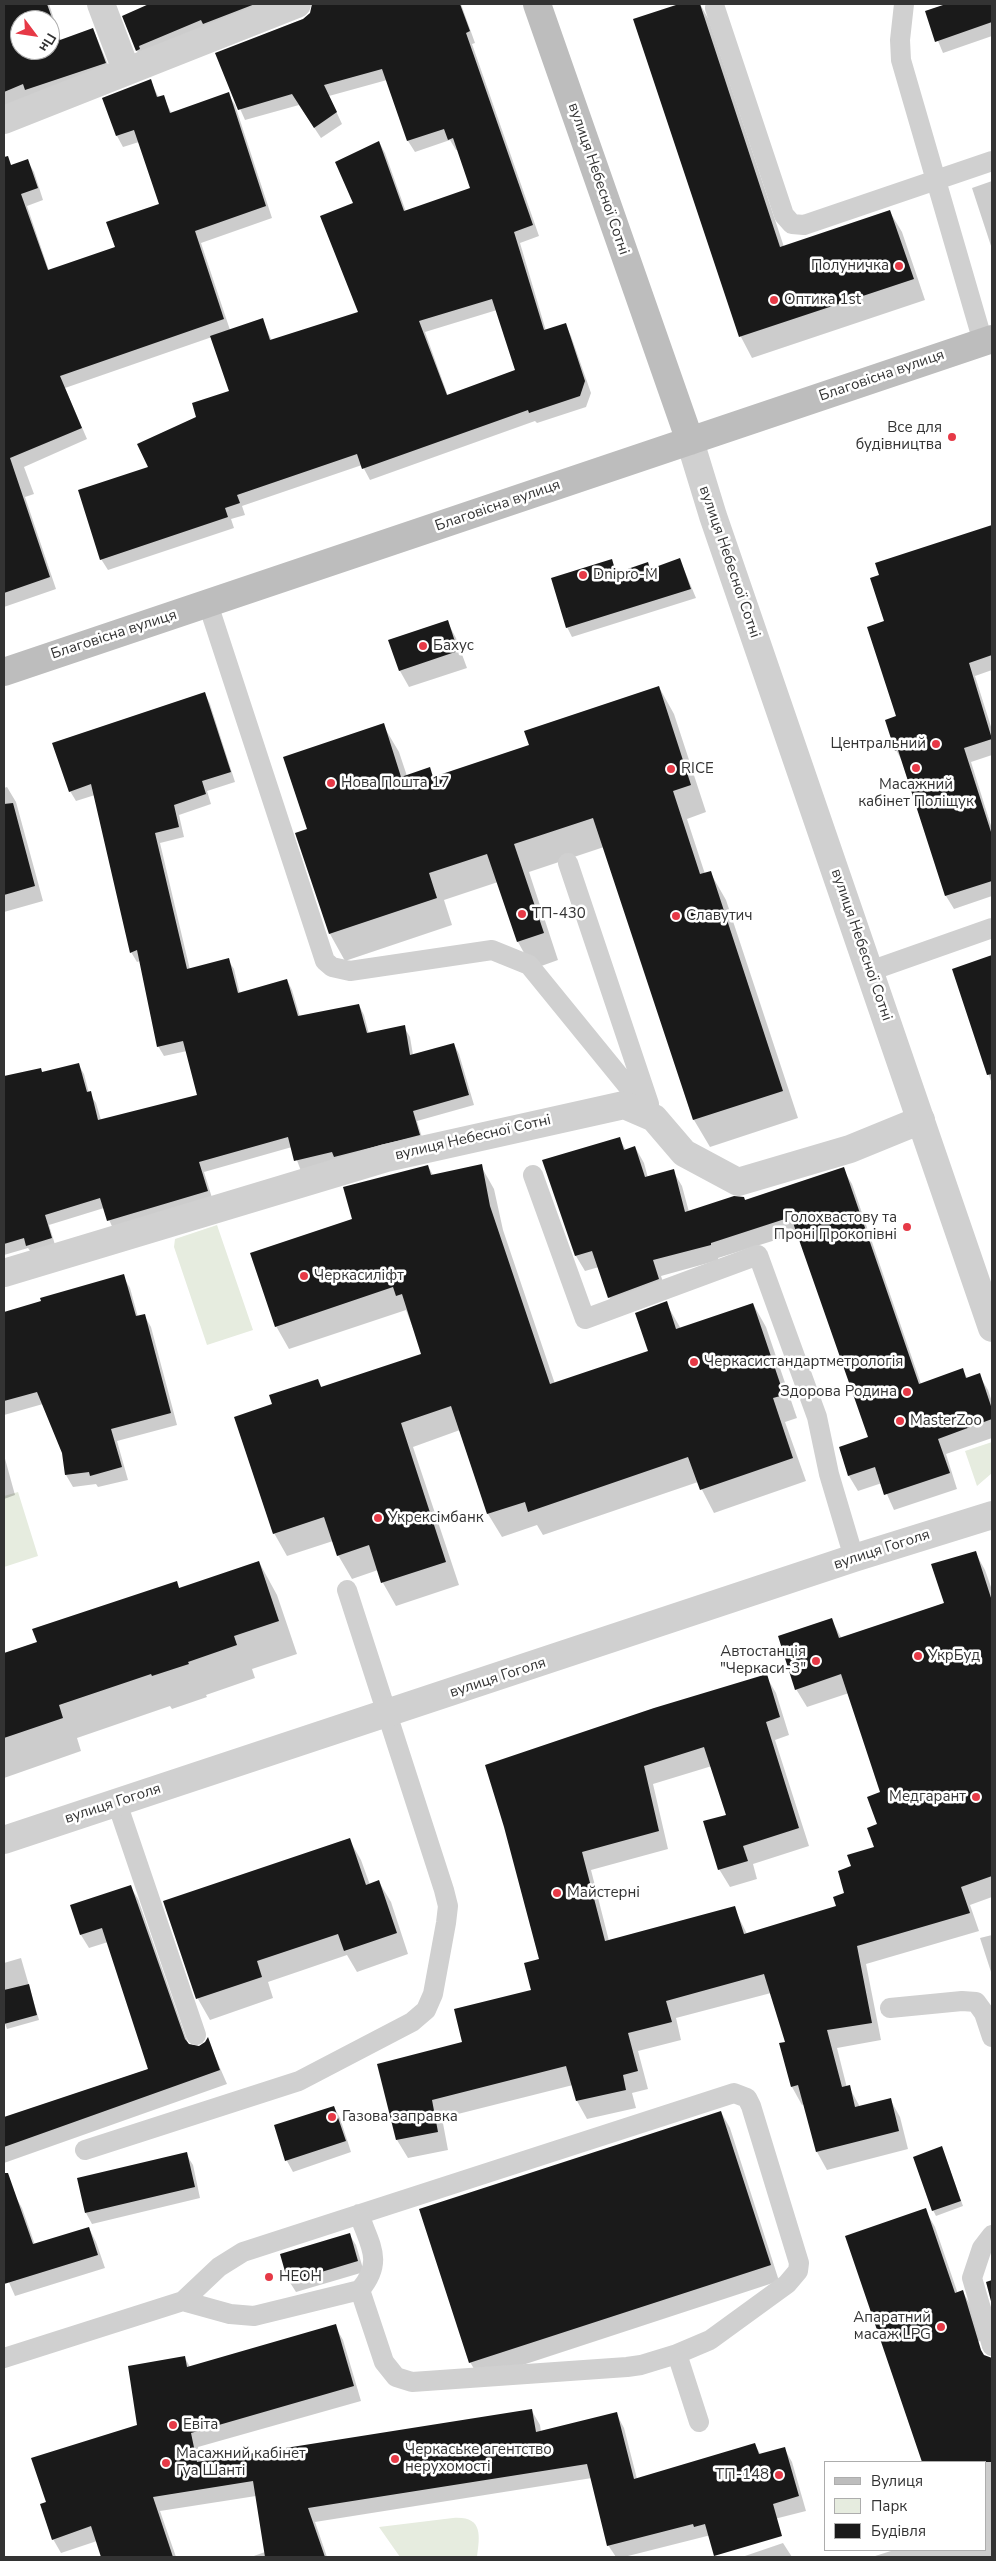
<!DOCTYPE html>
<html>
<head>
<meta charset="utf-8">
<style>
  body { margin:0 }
  #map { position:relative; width:996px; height:2561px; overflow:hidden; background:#fff; font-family:"Nunito Sans",sans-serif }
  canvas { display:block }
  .frame { position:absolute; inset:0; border:5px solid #333; pointer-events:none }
  .legend { position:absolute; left:824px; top:2461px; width:162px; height:90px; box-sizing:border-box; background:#fff; border:1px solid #adadad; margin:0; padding:6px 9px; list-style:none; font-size:15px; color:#333 }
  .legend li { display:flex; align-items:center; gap:10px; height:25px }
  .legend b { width:25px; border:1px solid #adadad }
  .north { position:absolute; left:10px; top:10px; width:50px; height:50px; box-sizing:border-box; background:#fff; border:1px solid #adadad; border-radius:50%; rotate:121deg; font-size:14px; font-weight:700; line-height:20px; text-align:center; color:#333 }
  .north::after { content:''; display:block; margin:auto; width:18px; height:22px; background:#e63946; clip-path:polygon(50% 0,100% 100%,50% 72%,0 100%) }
</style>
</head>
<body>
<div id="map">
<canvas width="996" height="2561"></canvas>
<div class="frame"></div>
<ul class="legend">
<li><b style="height:6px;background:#bdbdbd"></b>Вулиця</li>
<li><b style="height:14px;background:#e6ecdf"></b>Парк</li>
<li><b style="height:14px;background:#1a1a1a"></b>Будівля</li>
</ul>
<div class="north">Пн</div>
</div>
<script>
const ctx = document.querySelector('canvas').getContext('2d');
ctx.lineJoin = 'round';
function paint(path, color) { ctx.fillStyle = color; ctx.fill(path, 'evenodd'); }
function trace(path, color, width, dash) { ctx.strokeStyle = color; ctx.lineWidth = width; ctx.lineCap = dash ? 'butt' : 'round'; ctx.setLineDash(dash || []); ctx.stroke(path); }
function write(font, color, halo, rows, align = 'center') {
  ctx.font = font + ' "Nunito Sans",sans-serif'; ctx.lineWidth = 5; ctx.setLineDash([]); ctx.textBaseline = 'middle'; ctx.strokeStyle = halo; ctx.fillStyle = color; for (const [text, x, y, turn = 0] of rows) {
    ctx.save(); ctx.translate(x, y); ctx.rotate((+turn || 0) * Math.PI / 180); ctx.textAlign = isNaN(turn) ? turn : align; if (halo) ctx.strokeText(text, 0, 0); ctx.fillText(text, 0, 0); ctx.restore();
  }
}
paint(new Path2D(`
  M217,1225L253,1330L207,1345L174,1247L175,1239Z
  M992,1442V1473L977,1486L965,1451Z
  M18,1492L38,1556L4,1567V1496Z
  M453,2518C483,2516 480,2535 477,2557H400L379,2527Z`), '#e6ecdf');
paint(new Path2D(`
  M4,4H49L61,41L93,29L112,74L4,106ZM20,20H50V50H20Z
  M145,4H266L142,60L137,51L146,7Z
  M340,4H461L475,43L472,44L539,236L520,243L546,331L565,324L571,336L591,393L586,407L537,423L535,421L370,480L362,465L242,506L245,515L231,519L234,528L108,570L101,559L149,468L198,417L230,391L212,337L65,388L87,439L24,467L34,494L25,497L56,589L4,607V168L27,160L34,172L43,200L27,206L49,271L116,248L161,204L139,142L123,147L117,136L104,99L150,80L159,98L163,97L172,114L228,94L235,105L272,218L201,243L230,330L262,319L272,341L360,312L355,203L379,142L385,153L406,212L471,189L458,150H456L450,140L415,152L408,141L387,80L329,96L342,124L321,138L299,105L245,120L216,54ZM497,310L516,370L448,396L425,332Z
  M683,4H700L709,20L784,247L890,212L902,232L925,300L752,358L741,337L635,20Z
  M950,4H992V36L943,53L926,12Z
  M992,181V249L972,188Z
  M992,526V670L975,676L992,730V755L971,762L992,829V896L954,909L946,896L902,761L896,750L898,717L880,576L876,564Z
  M611,560L618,574L648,564L651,570L680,560L696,598L572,637L567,627Z
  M447,621L456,638L467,668L409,687L400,671L390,641Z
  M659,687L674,714L706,812L687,819L705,874L710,872L726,900L798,1118L710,1147L694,1120L604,847L529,872L558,960L533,969L518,942L498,882L444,900L452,925L345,961L330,934L297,834L308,830L383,725L399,752L407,776L429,769L434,778L531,746Z
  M205,694L210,704L235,782L207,791L211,804L179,815L184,837L160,843L190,970L228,960L234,969L240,994L287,980L292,990L300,1017L359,1005L364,1015L369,1034L404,1027L410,1037L413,1055L454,1044L459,1054L474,1105L417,1121L424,1144L301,1171L292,1147L204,1172L213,1201L114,1231L104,1208L49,1225L56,1248L33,1255L28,1248L4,1255V1166L16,1163L4,1124V1077L41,1070L43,1073L78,1064L84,1074L89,1093L96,1103L101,1120L199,1096L187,1051L164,1056L158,1046L140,961L137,962L131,952L95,795L76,801L70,791Z
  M7,787L16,802L43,901L4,912V788Z
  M992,957V1084L953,970Z
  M619,1138L626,1150L635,1147L644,1163L648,1178L673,1171L682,1186L689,1212L745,1201L843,1169L852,1184L921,1384L962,1369L968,1379L979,1375L988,1390L992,1402V1438L946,1454L957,1489L894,1510L882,1483L858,1491L849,1476L840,1448L870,1438L798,1233L718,1258L719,1260L661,1276L667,1294L618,1313L609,1297L599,1267L585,1271L576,1256L544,1160Z
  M428,1166L433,1175L481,1166L494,1189L503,1230L555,1384L650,1352L666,1303L681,1329L753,1304L766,1327L797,1418L785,1422L806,1481L714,1513L698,1482L543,1535L537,1525L502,1537L488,1514L460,1430L413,1447L459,1585L396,1606L383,1583L378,1570L352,1579L338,1555L333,1541L287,1556L274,1533V1405L318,1381L322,1388L423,1354L406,1310L289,1349L276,1326L353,1220Z
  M123,1276L130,1288L138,1317L144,1315L151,1327L177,1425L117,1441L128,1480L98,1487L96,1484L73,1487L66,1475L63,1453L43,1404L4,1415V1313Z
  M4,1455L15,1495L4,1499Z
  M975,1552L985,1570L992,1590V1897L970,1905L979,1931L866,1964L881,2040L837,2048L847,2088L849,2087L860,2107L890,2099L900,2117L908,2149L827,2170L817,2152L804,2104L802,2105L792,2087L781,2044L787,2042L771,1993L676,2018L681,2040L638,2051L648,2089L632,2093L636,2108L587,2119L577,2101L573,2085L442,2118L448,2150L408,2158L397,2140L464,2043L533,1991L540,1960L506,1827L766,1676L776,1693L789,1735L775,1740L809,1846L753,1864L757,1879L730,1887L719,1869L727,1815L712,1766L653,1784L668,1849L591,1870L609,1941L734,1908L747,1934L837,1907L846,1894L852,1867L876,1848L882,1793L849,1693L807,1707L796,1689L831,1619L842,1639L945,1603Z
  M259,1562L277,1595L297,1654L252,1669L255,1678L206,1695L207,1697L172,1709L170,1706L77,1738L81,1751L4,1778V1655L39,1643L176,1583L180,1589Z
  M349,1839L361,1860L370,1885L379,1882L391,1902L408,1954L357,1972L347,1955L268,1982L273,1998L210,2020L198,1999L164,1902Z
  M130,1886L138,1899L189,2046L200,2048L208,2040L227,2084L4,2163V2118L149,2069L108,1942L89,1948L81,1935L72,1905Z
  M992,1935V1975L980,1938Z
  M21,1958L39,2020L7,2029L4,2021V1963Z
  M334,2107L340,2118L351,2152L293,2172L287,2161L276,2126Z
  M721,2112L730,2128L779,2281L480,2379L470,2362Z
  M944,2153L963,2206L936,2216L933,2210Z
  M186,2154L193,2165L200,2198L92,2224L86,2213Z
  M14,2194L22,2208L35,2245L89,2228L96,2242L105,2268L15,2296L4,2271V2197Z
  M925,2210L935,2227L958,2294L963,2292L973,2310L982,2340L975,2343L992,2394V2557H872L894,2550H985V2462H923L846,2237Z
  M349,2234L356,2245L364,2272L296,2292L289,2281Z
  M335,2326L343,2340L361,2401L198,2447L202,2463L532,2411L540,2425L541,2432L616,2413L624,2428L637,2479L755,2445L761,2455L784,2448L792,2462L806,2511L624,2557H616L608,2545L592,2478L315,2522L327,2557H251L265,2552L256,2496L160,2511L176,2557H103L97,2541L61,2553L53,2539L47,2503L138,2426L185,2358L190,2367Z
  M783,2543L792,2557H742Z`), '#0003');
paint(new Path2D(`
  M4,4H47L60,40L93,28L106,63L25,90L23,84L4,92ZM20,20H50V50H20Z
  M149,4H255L203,24L201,20L139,46L140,49L136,51L122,16Z
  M312,4H460L470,31L466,33L533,225L514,232L544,330L566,323L585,381L580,396L529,413L528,410L362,469L357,454L237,495L240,503L225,508L228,517L100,560L78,490L148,467L137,444L196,417L192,403L229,391L210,336L263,318L270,340L358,312L320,216L353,203L335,162L379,141L404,211L470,188L453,138L448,140L444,129L407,141L382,69L324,85L337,112L314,128L292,94L238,110L215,53L303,19L310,13ZM492,299L515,370L447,395L419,321Z
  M679,4H700L780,247L890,210L914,279L739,337L633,19Z
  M946,4H992V22L935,42L925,11Z
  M151,79L157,97L164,95L170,113L229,92L266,206L195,231L224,319L60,376L82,428L10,458L50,577L4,593V157L8,156L11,165L28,159L38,188L21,194L48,270L115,247L106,222L159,204L134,130L116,136L102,98Z
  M992,525V655L969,663L992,739L964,748L992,835V881L945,896L898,750L895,751L885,720L896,716L867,627L884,621L870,578L879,575L875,563Z
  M680,558L691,589L566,628L551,578L612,559L616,573L648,562L650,569Z
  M448,620L458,651L399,671L388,640Z
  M659,686L691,785L673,791L700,874L711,871L783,1091L693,1120L593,818L514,844L544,933L517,942L487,854L429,873L437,898L329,934L295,833L307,829L283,757L384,723L401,777L430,767L433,777L529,745L524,731Z
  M205,692L231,772L202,781L206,794L174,805L179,827L155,833L187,969L229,958L238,993L287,979L298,1016L359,1004L367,1033L405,1025L410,1055L454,1043L469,1095L413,1111L420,1135L334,1157L332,1152L294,1161L288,1137L199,1162L208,1191L107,1221L100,1198L45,1215L52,1238L26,1246L24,1238L4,1244V1076L41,1068L42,1072L79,1063L87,1092L91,1091L98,1120L197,1095L183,1041L157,1047L137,950L130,953L91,784L69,792L52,743Z
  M13,803L35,886L4,895V804Z
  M992,955V1074L987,1075L952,969Z
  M620,1137L624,1150L635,1146L645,1177L674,1169L685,1212L734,1196L744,1197L745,1200L844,1167L919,1384L963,1368L966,1378L980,1373L992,1409V1419L938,1439L950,1473L884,1495L875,1467L848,1476L839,1447L868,1437L791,1217L711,1243V1245L653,1260L659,1279L608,1298L592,1251L575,1256L542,1160Z
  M482,1164L490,1206L550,1384L648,1351L635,1313L667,1301L676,1329L753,1303L784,1395L773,1398L793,1458L700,1490L688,1457L528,1512L525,1502L487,1514L451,1406L401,1423L446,1562L381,1583L369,1545L337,1556L324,1517L273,1534L234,1417L272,1404L269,1395L318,1379L321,1387L421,1354L402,1294L396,1296L393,1287L275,1327L250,1253L352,1219L343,1187L428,1165L431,1175Z
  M124,1274L136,1316L145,1314L171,1413L111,1429L122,1467L90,1476L89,1472L65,1475L62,1453L37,1392L4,1401V1312L41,1301L40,1298Z
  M976,1551L992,1601V1876L961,1887L970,1913L857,1946L872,2023L827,2030L842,2087L850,2085L855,2107L891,2098L899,2131L816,2152L798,2085L791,2087L779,2043L785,2042L764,1974L666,2001L672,2022L628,2033L638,2071L623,2075L626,2090L576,2101L566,2066L432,2100L438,2132L396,2140L377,2064L462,2042L454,2009L531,1990L524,1963L539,1959L504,1827L485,1765L654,1708L767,1674L780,1717L766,1722L799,1828L743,1846L748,1861L718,1870L703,1821L726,1815L704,1747L644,1766L659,1831L582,1852L605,1941L735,1906L744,1934L836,1906L833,1897L844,1893L838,1871L851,1866L847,1855L874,1847L867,1828L877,1824L867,1797L880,1792L841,1674L795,1690L778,1636L832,1618L839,1638L944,1603L931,1564Z
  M259,1561L279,1621L234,1636L237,1645L188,1662L189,1664L152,1676L151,1674L59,1705L63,1718L4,1738V1653L37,1642L32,1629L177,1581L179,1588Z
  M350,1838L366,1885L379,1880L397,1933L344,1951L338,1934L257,1961L262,1977L196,1999L163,1901Z
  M131,1885L185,2039L189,2044L199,2046L205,2042L208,2037L220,2070L4,2147V2117L148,2069L102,1928L80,1935L70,1905Z
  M29,1984L37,2015L4,2024V1990Z
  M334,2106L346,2141L285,2161L274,2125Z
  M721,2111L771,2265L469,2363L419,2209Z
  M942,2146L961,2201L932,2211L913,2157Z
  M187,2152L195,2187L85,2213L77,2178Z
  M4,2173H8L33,2244L89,2227L98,2255L4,2284Z
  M926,2208L955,2293L963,2290L981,2350L984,2355L992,2358V2462H922L845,2236Z
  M350,2233L358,2261L288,2282L280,2254Z
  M992,2280V2305L986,2282Z
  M336,2324L354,2386L191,2433L197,2462L532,2409L536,2432L617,2412L634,2479L755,2443L759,2454L785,2447L799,2496L773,2504L782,2536L714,2556L705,2524L694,2527L693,2524L607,2546L587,2464L308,2508L325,2557H265L253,2481L153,2497L173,2557H101L91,2526L52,2540L40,2504L46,2502L31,2458L137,2425L128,2366L185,2356L187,2367Z`), '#1a1a1a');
trace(new Path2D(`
  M904,4L900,40L901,60L983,342
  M715,8L784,215L792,224L804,225L992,161
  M208,604L325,961L332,967L350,971L492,950L529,965L652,1116
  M568,863L649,1104
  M870,971L992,928
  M533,1175L585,1319L758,1255L817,1417L829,1474L854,1558
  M117,1803L196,2035
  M890,2008L962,2001L976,2002L984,2013L992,2037
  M85,2150L299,2081L412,2022L426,2010L433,1994L446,1923L448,1906L444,1890L347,1590
  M359,2214C370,2246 384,2261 360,2290
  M992,2235L982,2248L972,2278L992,2346
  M183,2301L230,2314L254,2316L360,2290L384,2362L396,2377L412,2382L627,2367L641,2365L677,2354
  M4,2358L183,2301L219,2267L243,2252L734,2093L747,2098L751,2106L799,2263L798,2271L787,2284L710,2340L677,2354L699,2422`), '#d0d0d0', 20);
trace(new Path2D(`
  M101,4L126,70
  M4,120L297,4
  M4,1273L386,1158L624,1105L654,1118L684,1153L738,1182L850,1149L921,1120
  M4,1840L854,1558L992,1515`), '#d0d0d0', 28);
trace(new Path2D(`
  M690,441L713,516L992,1328`), '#d0d0d0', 28);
trace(new Path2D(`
  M537,4L690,441
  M4,672L992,339`), '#bdbdbd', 28);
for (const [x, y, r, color] of [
  [899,266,5,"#e63946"],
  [774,300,5,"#e63946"],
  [952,437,5,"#e63946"],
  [583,575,5,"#e63946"],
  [423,646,5,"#e63946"],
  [936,744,5,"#e63946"],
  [916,768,5,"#e63946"],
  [671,769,5,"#e63946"],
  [331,783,5,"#e63946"],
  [522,914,5,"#e63946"],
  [676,916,5,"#e63946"],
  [907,1227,5,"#e63946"],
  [304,1276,5,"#e63946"],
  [694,1362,5,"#e63946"],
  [907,1392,5,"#e63946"],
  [900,1421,5,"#e63946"],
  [378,1518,5,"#e63946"],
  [918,1656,5,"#e63946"],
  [816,1661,5,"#e63946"],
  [976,1797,5,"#e63946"],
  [557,1893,5,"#e63946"],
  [332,2117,5,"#e63946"],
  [269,2277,5,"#e63946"],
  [941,2327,5,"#e63946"],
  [173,2425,5,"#e63946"],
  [395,2459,5,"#e63946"],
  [166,2463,5,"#e63946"],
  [779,2475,5,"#e63946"]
]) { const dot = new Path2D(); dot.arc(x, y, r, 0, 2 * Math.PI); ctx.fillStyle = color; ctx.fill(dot); trace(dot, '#fff', 2); }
write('15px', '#333', '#fff', [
  ["вулиця Небесної Сотні",598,179,71],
  ["Благовісна вулиця",882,376,-19],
  ["Благовісна вулиця",498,506,-19],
  ["вулиця Небесної Сотні",729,562,71],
  ["Благовісна вулиця",114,635,-18],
  ["вулиця Небесної Сотні",861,945,71],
  ["вулиця Небесної Сотні",473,1138,-13],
  ["вулиця Гоголя",882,1550,-18],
  ["вулиця Гоголя",498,1678,-18],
  ["вулиця Гоголя",113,1804,-18]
]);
write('15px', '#333', '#fff', [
  ["Полуничка",889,266,"right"],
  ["Оптика 1st",784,300],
  ["Все для",942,428,"right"],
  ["будівництва",942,445,"right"],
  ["Dnipro-M",593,575],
  ["Бахус",433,646],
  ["Центральний",926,744,"right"],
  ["RICE",681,769],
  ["Нова Пошта 17",341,783],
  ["Масажний",916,785,"center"],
  ["кабінет Поліщук",916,802,"center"],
  ["ТП-430",532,914],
  ["Славутич",686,916],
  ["Голохвастову та",897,1218,"right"],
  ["Проні Прокопівні",897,1235,"right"],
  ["Черкасиліфт",314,1276],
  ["Черкасистандартметрологія",704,1362],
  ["Здорова Родина",897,1392,"right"],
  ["MasterZoo",910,1421],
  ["Укрексімбанк",388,1518],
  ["Автостанція",806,1652,"right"],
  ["\"Черкаси-3\"",806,1669,"right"],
  ["УкрБуд",928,1656],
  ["Медгарант",966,1797,"right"],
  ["Майстерні",567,1893],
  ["Газова заправка",342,2117],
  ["НЕОН",279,2277],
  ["Апаратний",931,2318,"right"],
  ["масаж LPG",931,2335,"right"],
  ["Евіта",183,2425],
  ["Черкаське агентство",405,2450],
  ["нерухомості",405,2467],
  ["Масажний кабінет",176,2454],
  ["Гуа Шанті",176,2471],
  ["ТП-148",769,2475,"right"]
], 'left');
</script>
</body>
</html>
